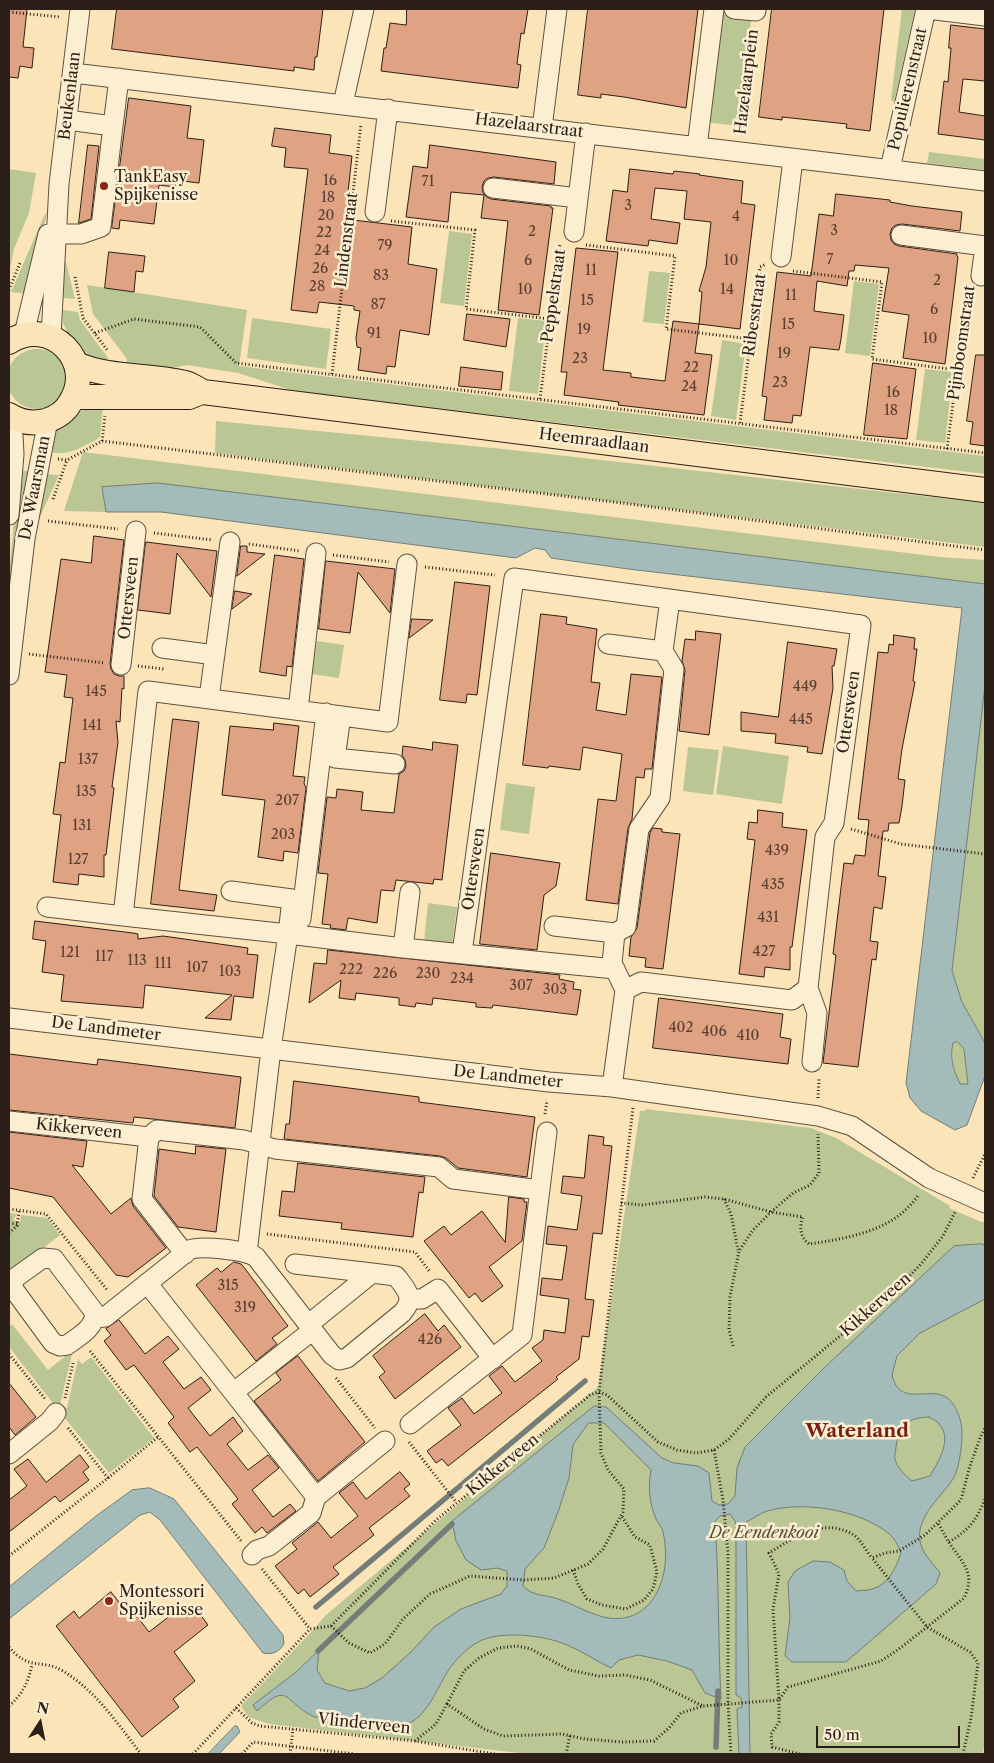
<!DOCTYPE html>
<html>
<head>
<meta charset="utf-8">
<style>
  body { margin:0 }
  #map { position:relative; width:994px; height:1763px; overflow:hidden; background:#fbe5b8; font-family:"Libre Caslon Text",serif }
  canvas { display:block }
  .frame { position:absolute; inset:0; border:10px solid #2c1f18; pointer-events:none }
  .north { position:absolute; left:15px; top:1698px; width:50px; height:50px; -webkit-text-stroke:4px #fceed1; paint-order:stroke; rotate:11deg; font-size:14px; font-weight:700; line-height:20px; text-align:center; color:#2c1f18 }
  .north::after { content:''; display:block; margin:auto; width:18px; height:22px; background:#2c1f18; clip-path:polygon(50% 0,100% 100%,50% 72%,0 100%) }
  .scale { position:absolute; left:816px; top:1726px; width:144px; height:22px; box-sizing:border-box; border:2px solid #2c1f18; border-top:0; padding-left:6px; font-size:15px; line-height:18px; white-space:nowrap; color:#2c1f18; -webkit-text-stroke:4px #fceed1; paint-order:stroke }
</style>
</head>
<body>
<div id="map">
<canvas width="994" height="1763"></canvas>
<div class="frame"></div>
<div class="north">N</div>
<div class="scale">50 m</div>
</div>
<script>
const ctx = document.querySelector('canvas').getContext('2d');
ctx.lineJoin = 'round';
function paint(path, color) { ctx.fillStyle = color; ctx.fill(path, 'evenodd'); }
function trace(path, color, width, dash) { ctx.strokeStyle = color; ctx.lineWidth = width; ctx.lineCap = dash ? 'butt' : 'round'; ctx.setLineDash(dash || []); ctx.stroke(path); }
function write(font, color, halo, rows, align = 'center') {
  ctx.font = font + ' "Libre Caslon Text",serif'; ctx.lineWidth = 5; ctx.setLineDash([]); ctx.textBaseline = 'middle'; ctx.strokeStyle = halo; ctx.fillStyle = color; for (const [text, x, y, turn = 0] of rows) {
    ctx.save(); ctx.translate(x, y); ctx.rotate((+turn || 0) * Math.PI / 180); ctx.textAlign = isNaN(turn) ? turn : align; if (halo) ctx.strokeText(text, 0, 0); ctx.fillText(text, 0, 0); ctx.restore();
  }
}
paint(new Path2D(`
  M717,9L752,13L739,126L704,122Z
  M902,9H915L894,102L891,100Z
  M929,152L985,159V170L927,163Z
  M9,169L36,173L29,213L14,249L9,274Z
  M47,213L29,294L11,292L44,216Z
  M449,231L472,234L464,306L440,303Z
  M65,262H66L75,299L63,298Z
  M649,271L670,273L664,324L643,322Z
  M854,281L879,284L870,356L845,353Z
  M87,285L247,310L239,366L985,456V474L294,391L238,373L187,365L150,373L126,370L127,359L93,314Z
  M63,310L78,312L80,320L108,358L107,367L87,359L70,338L63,323Z
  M252,318L331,329L326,369L247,358Z
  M518,318L546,321L538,394L509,391Z
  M722,340L746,344L736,420L711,416Z
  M7 379a30 30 0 1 1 60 0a30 30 0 1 1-60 0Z
  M925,369L953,372L945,443L916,440Z
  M103,406L100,437L96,440C77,449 70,456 48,452L54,433L59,427L81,411L90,407Z
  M216,421L503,449L985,503V547L215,453Z
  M83,452L940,557L985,560V584L320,503L102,487L106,512L64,511Z
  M19,470L33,472L9,621V575Z
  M44,474L59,475L39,519L34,518Z
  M317,641L344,645L339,678L312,674Z
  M985,685V1043L962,1002L952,971Z
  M723,746L789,756L782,804L716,794Z
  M688,747L719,750L713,795L683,791Z
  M506,783L535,787L529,834L500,830Z
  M428,903L457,907L452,945L424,942Z
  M958,1042L964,1049L968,1084H960C954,1071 949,1058 953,1043Z
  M645,1109L811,1128L836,1138L950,1206L949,1208L981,1222H985V1738L983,1754H528L269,1724L248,1717L241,1706L312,1631L326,1615L598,1387L640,1111H645Z
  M9,1213L17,1214L13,1220L20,1222L21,1215L47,1218L60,1235L9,1274Z
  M12,1324L48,1370L73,1350L60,1405L56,1407L9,1347V1327Z
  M91,1357L154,1438L109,1473L61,1413L67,1408L78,1359L82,1364Z`), '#bac693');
const water = new Path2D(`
  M158,483L985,584V685L952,971L962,1002L985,1043V1076L967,1125L955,1130L921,1111L910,1098L906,1083L962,608L628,569L551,558L545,550L535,548L516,558L161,512H106L102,487ZM958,1042L964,1049L968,1084H960C954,1071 949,1058 953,1043Z
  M982,1244L985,1246V1299L920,1333L897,1356L892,1375C893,1379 895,1386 899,1389C917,1405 949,1374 961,1423C964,1435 960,1468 953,1479C940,1499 911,1520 922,1548C926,1557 934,1565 940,1573L936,1584L846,1662H792L785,1656L790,1618L788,1582L795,1571L813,1561L830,1562L844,1570L847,1581L856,1591C861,1590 867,1591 872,1589C888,1585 897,1567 901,1552C898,1546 894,1537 888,1533C858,1509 803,1501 767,1511C760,1513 753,1519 746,1522L750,1754H739L737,1709L742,1707L741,1698L736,1695V1528L735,1521L730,1514L720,1516L715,1521C719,1580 718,1640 721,1699L705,1693L692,1670L667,1661L638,1655L619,1660L611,1668C596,1661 582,1651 567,1645C544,1635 500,1630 478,1642C467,1648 455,1660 448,1671C437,1688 427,1717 407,1724C404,1725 398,1725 395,1725L315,1717C284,1704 291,1679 257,1711L253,1705L296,1672L319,1650L317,1670L325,1683L349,1691L365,1688L382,1678L411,1652L434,1627L461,1609L501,1594L507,1586V1571L497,1568L481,1570L466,1560L456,1541L452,1521L594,1406L606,1407L662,1458L674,1463L698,1466L709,1473L712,1501L719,1505L728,1504L735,1496L737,1468L745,1447L824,1368L954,1246ZM929,1417C932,1419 937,1421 939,1424C953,1439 938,1462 930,1476L912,1481C905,1475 897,1468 895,1459C894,1456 896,1451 896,1447C899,1425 907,1418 929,1417ZM589,1423H604L651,1470C648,1489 649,1501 656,1519C658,1523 662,1527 663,1532C669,1558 665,1589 646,1607C633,1619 616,1621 600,1616C585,1612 572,1603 558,1599C544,1594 534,1597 523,1586L525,1569L544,1548L558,1512L569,1478L573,1445Z
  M150,1488L174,1499L283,1635L284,1644C279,1652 272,1655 263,1653L160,1520L150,1512L140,1515L9,1619V1587L96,1516L132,1490Z
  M235,1726H237L240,1732L219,1754H208Z`);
paint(water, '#a3bcb9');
trace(water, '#737d79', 1);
trace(new Path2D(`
  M316,1607L585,1381
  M318,1651L452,1524
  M716,1747L718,1691`), '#737d79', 5.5);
const building = new Path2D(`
  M9,9H27L23,47L34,48L32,68L20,66L18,78L9,77Z
  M117,9H323L317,57H315L314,70L294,67V71L112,49Z
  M407,9H528L524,34L521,33L517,64L521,65L518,88L381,71L384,48H386L390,23L406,25Z
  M588,9H698L686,108L624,97L601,94V98L578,95Z
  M772,9H884L870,131L846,128L847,124L782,117V120L759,117Z
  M951,25L985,29V81L963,79L959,112L985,116V140L938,134L944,81L948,82L951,48H949Z
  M129,98L191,106L187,138L204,140L199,183L175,180V187L159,185L154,224L120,220L119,229L112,228Z
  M275,128L331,135L329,153L352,156L345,219L412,227L408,264L437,269L429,335L400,330L395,367L387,366L386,374L358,370L361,348L357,347L356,338L360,311L354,310V306L319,302L317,313L291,310L308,169L284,167L286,148L272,146Z
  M88,145L99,146L91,219L79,223Z
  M430,145L556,162L554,184L494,177L488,178L484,181L482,187L483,193L487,197L491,199L551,206V208H553L539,315L498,310L508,221L481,218L484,195L451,192L448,222L406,217L413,166L427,168Z
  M630,169L673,174L674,171L700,174L699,175L743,181L741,203L755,205L740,329L699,324L695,353L712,355L704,415L618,405L619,402L564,395L567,372H561L576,248L618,252L603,370L631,373V377L665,381L673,321L699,324L702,292L699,291L706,267L711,222L684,219L687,191L655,188L651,219L680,223L677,244L649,240L648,246L606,241L613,190L627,192Z
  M836,194L890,200V202L912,206L962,212L960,231L902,224L896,225L892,228L890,234L891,240L894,244L899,246L957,254V256L958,257L955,283L945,364L903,358L909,315L882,311L889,268L855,265L854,271H849L847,286L817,281L814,311L844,315L841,339L839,350L810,347L801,416L793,415L792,423L764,420L767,397L762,396L777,272L811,276L819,214L833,216Z
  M109,252L145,256L143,272L136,271L134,292L105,288Z
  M467,314L510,319L506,347L464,340Z
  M976,355H985V446L970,444L973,422L967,421Z
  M873,363L916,369L907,439L864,435Z
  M461,367L503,372L501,390L459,386Z
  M94,536L124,540L110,664L111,669L114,674L119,676H124V689L122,688L120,722L116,721L118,742L112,787L114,788L110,821L106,855H104V877L79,874L78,885L53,882L61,815L53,814L60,762L65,763L73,698L64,697L67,675L45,672L61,559L91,563Z
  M146,542L217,551L211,597L177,553L170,614L138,610Z
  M241,546H247V552L265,554L237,576Z
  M275,555L304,559L292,667L287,666L286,676L260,672Z
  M326,561L395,569L390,613L358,572L350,633L319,629Z
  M455,582L490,586L477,695L467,694L466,703L440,700Z
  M235,591L252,594L232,609Z
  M541,614L567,617L566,624L597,629L591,682L600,683L596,710L626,715L631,674L662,677L652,769H645L644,778L636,777L632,819L628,828L618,904L586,900L598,799L616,801L622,754L583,747L580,770L549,766L548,768L523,765Z
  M412,619L433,620L409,638Z
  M696,631L721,634L709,735L679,731L685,670L682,661L685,639L695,640Z
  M894,635L915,638L914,649H917L913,681L915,682L902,749L898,779L905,780L902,806L899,823H889L888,831H883L878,876L886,877L882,909L874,907L870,941L878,942L876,960L872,959L858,1067L823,1063L836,955L833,954L844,863L853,864L855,855L865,856L869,820L858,819L878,652L888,653L889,644L893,645Z
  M788,642L837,649L834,666H832L833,688L822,754L807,752L808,747L775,743L776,734L741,731V712L778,717Z
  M173,719L199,722L179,890L217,895L214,911L151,904Z
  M274,723L299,726L293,776L305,777L304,783L306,788L298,853L284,851L283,861L258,857L265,800L222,795L230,726L273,730Z
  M433,742L458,745L442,880L434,879L433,884L396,880L394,891L381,890L377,923L348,918L346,930L330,928L331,925L322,924L328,874L318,873L327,797L336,798L337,789L363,792L361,810L394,813L399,774L404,771L406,766L405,760L402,755L403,746L432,750Z
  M758,810L783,813L782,827L807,830L792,947H790V970L765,967L764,977L739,974L755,840L747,839L749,822L757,823Z
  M653,828L662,829V832L680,834L663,969L645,967L646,958L629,956L631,937L637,928L650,833Z
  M491,853L560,863L556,886L544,895L537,950L480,944Z
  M35,921L133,933L138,934V939L163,936L248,948L247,954L258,955L253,998L234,996L231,1020L205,1018L232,995L145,985L143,1008L61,1001L64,975L42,972L46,941L33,939Z
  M328,950L560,975L559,979L574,982L573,989L581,990L577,1015L493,1005L492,1008L476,1007V1003L433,998L432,1005L416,1003L415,1007L399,1005V998L356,993L355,1000L339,998L341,980L309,1003L314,963L326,964Z
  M659,998L783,1014L780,1037L791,1039L788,1064L653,1048Z
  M9,1054L97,1065L98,1059L241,1077L235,1128L134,1117L133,1123L9,1110Z
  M294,1081L419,1097V1102L535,1117L527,1177L458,1168L446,1158L440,1156L284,1139L286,1124H289Z
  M9,1132L87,1141L83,1167L72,1165L111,1214L131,1198L133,1206L166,1248L128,1277L116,1275L53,1197L9,1188Z
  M589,1135L604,1137L603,1145L612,1146L602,1234L593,1233L585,1299L594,1300L589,1337L582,1336L579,1359L556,1377L558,1379L448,1466L442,1459L436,1463L427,1451L461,1425L448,1408L462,1398L474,1414L502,1393L489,1376L502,1366L515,1382L542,1361L532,1348L543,1340L544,1330L565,1333L569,1299L540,1295L542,1278L562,1280L567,1246L546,1244L548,1226L577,1230L582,1196L561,1193L563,1176L584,1178Z
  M196,1146L226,1149L216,1232L178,1227L154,1196L159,1149L195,1154Z
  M298,1163L425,1177L423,1193L419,1192L413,1237L341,1229L342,1223L279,1216L282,1191L294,1192Z
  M509,1197L524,1199V1202H527L522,1241L489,1267L503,1286L482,1302L475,1293L469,1298L424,1241L444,1226L451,1235L482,1211L505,1242Z
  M234,1262L241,1264L246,1270L288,1326L272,1338L277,1344L256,1361L196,1285L217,1268L221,1272Z
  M425,1314L438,1331L444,1325L461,1347L395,1399L379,1377L385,1372L373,1356Z
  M119,1320L145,1354L168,1336L179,1349L163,1362L184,1389L201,1377L211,1390L188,1408L210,1436L233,1417L243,1431L227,1444L248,1470L268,1455L279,1468L252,1490L273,1517L290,1504L296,1511L267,1533L262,1527L255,1533L232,1504L238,1499L197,1447L190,1452L168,1423L174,1417L134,1365L126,1370L104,1341L111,1335L106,1329Z
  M298,1356L365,1442L318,1481L254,1401L281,1380L276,1373Z
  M9,1383L36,1417L15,1435L9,1427Z
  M80,1455L89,1467L83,1472L89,1480L60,1502L55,1496L9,1532V1500L27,1486L14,1469L28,1459L46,1482Z
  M400,1472L410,1484L404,1489L410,1496L369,1528L374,1535L333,1567L339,1574L310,1597L304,1589L298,1594L275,1566L297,1549L292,1543L318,1522L331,1538L358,1516L339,1493L353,1482L366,1499Z
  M111,1592L126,1611L130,1607L149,1632L180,1608L185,1614L194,1606L208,1625L174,1652L195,1681L173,1699L179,1707L142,1737L56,1626L74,1611L79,1618Z`);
paint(building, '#dfa283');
trace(building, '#2c1f18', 1);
const minor = new Path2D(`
  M734,9L756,11
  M927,9L985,16
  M73,73L985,181
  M343,104L364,9
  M113,126L119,78
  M542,128L557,9
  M697,147L714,9
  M890,169L926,9
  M493,188L578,198
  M375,212L388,109
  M574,232L586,133
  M57,234H81L101,227L113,126L67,120
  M901,235L985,246
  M781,257L793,159
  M981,276L985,246
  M24,334L48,234
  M51,337L59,184L80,9
  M9,515L14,454L12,417
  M608,644L663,651L670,599
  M162,648L215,655
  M121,665L136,531
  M9,675L25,539L48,420
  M209,698L230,542
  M298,710L316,553
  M341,716L335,758L395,764
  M231,891L292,899L288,934L403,948L410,892
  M47,907L123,916
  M301,919L326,713
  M554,926L615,933L612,963L625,990L612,1087
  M615,933L626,927L639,829L660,798L674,669L663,651
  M403,948L615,969
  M462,953L514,578L861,625L834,823L825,837L808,988L792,1000L641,982L625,990
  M808,988L817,1013L812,1062
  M9,1018L549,1082L612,1087L818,1116L852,1126L929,1178L985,1203
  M9,1121L149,1137
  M247,1253L271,1049L288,934L123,916L148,691L388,722L407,564
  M185,1254L142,1199L149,1137L157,1130L244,1140L275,1149L439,1167L453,1179L540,1190
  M43,1258L54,1259L95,1313C95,1328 78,1337 67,1345L60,1346L53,1343L12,1287L15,1278Z
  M295,1264L372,1273
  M147,1283L316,1497L311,1513L269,1546L257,1550L252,1555
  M409,1299H422L438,1289L493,1359
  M95,1318L105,1317L189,1250C201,1245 245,1250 256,1257L332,1355L339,1360L347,1358L402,1313C416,1298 406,1289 396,1276L372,1273L309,1324
  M234,1392L313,1330
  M410,1424L522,1335L547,1132
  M9,1454L50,1421L56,1413
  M316,1497L385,1441`);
const major = new Path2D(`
  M9,342C50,315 97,362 70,403C65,412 55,418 46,421C33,424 20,422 9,415
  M76,364C110,379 149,374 185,383C191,384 197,389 203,392L985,490
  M74,397H189L199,393`);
trace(minor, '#605040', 21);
trace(major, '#2c1f18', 26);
trace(new Path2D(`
  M9,12L60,17
  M741,135L754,29
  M350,217H357
  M391,221L475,230L466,309L550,319
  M586,245L675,256L666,329L751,339
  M793,271L882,282L872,359L957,370
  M75,277L83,318L108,351
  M9,290L20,263
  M95,333L134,319L200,327L236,363L985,453
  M332,374L361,124
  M540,399L560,243
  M740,423L760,267L766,264
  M102,441L105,416
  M947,449L968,288
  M58,459L67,460L102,441L614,502L985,550
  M53,499L67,460
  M48,521L118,529
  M154,533L213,540
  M249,544L300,551
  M333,555L389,562
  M425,567L495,575
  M29,654L104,663
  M138,666L164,669
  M851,829L901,844L985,854
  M818,1098L819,1079
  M545,1114L547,1100
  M973,1178L985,1154
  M724,1199L731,1214L738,1250
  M621,1203L642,1205L705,1197L724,1199L771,1212L803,1217C799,1227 800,1237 809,1244C849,1238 895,1231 919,1194
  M9,1209L46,1214L108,1291
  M9,1223L18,1224
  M9,1233L17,1226L19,1211
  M267,1234L415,1252L430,1272
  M733,1346L729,1330L730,1297L739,1251L753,1230L771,1212L793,1193L810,1185L819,1173L818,1134
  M90,1351L242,1542
  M9,1354L46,1400
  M336,1378L375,1428
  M65,1398L73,1363
  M409,1442L456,1502
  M714,1450L723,1500L728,1553V1703L731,1754
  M108,1478L158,1437
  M949,1542C969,1530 976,1521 985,1499
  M9,1556L108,1478L68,1428
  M262,1569L310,1629
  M573,1570L578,1584L587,1599L602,1605L626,1609L644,1600L653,1589L657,1572L650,1545L635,1537L621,1515
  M331,1626L349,1643L370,1653L385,1644L403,1619L430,1594L470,1576L525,1580L554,1578L588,1564L603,1549L623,1512L624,1489L608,1470L601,1453L599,1392L633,1108
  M9,1647C30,1672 41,1658 63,1671C96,1691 118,1724 141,1754
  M447,1704L464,1671L479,1658L498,1648L517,1646L531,1649L569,1670L599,1676L625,1675L650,1680L703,1706
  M9,1706C22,1695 29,1681 32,1664
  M236,1708L252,1723L260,1726L415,1741L495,1754
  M415,1741L436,1724L447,1704L484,1729L503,1736L562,1734L585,1739L622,1742L654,1741L669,1728L681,1713L703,1706L779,1700L788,1687L881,1661L899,1649L964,1598C976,1574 963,1563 950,1544C946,1538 942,1530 938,1523
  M193,1754L310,1629L331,1626L436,1520L590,1395L599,1392L607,1395L658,1442L677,1450L696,1453L714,1450L729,1439L766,1397L897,1289L921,1264L943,1236L956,1210
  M242,1754L253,1742L355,1754
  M290,1754L293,1729
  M566,1754L570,1735
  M800,1754L772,1747L771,1734L779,1722V1700L773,1609L779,1574L769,1553C794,1538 822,1517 852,1534C860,1538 866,1551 872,1558
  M963,1754L971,1718L978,1663L970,1652L927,1627L872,1558L885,1553L899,1551L925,1535L961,1500L969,1469L980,1438L985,1428`), '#2c1f18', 3, [1, 2.5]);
trace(minor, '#fceed1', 19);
trace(major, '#fbe5b8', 24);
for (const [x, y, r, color] of [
  [104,186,5,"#8f2418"],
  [109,1601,5,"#8f2418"]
]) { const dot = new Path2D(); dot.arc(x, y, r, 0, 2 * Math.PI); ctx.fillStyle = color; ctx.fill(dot); trace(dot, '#fceed1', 2); }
write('14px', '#594033', null, [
  ["16",330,181],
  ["71",428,182],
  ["18",328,198],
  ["3",628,206],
  ["20",326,216],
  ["4",736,217],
  ["3",834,231],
  ["2",532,232],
  ["22",324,233],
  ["79",385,246],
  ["24",322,251],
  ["7",830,260],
  ["6",528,261],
  ["10",731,261],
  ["26",320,269],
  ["11",591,271],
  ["83",381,276],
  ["2",937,281],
  ["28",317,287],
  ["10",525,290],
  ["14",727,290],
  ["11",791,296],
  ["15",587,301],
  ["87",378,305],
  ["6",934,310],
  ["15",788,325],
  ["19",584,330],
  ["91",374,334],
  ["10",930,339],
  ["19",784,354],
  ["23",580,359],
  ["22",691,368],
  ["23",780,383],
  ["24",689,387],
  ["16",893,393],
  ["18",891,411],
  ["449",805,687],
  ["145",96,692],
  ["445",801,720],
  ["141",92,726],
  ["137",88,760],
  ["135",86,792],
  ["207",287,801],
  ["131",82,826],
  ["203",283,835],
  ["439",777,851],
  ["127",78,860],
  ["435",773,885],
  ["431",768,918],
  ["427",764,952],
  ["121",70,953],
  ["117",104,957],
  ["113",137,961],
  ["111",163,964],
  ["107",197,968],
  ["222",351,970],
  ["103",230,972],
  ["226",385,974],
  ["230",428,974],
  ["234",462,979],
  ["307",521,986],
  ["303",555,990],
  ["402",681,1028],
  ["406",714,1032],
  ["410",748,1036],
  ["315",228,1286],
  ["319",245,1308],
  ["426",430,1340]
]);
write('16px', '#2c1f18', '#fceed1', [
  ["Hazelaarplein",747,82,-83],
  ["Populierenstraat",908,89,-77],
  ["Beukenlaan",70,96,-83],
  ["Hazelaarstraat",529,126,7],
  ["Lindenstraat",347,240,-83],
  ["Peppelstraat",554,296,-82],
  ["Ribesstraat",755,315,-82],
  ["Pijnboomstraat",962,343,-82],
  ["Heemraadlaan",594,441,7],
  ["De Waarsman",35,488,-79],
  ["Ottersveen",129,598,-84],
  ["Ottersveen",849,712,-82],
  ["Ottersveen",474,869,-82],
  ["De Landmeter",106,1029,7],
  ["De Landmeter",508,1077,6],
  ["Kikkerveen",79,1129,6],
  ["Kikkerveen",876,1305,-41],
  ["Kikkerveen",503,1465,-39],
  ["Vlinderveen",364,1724,6]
]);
write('16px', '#2c1f18', '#fceed1', [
  ["TankEasy",114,177],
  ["Spijkenisse",114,195],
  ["Montessori",119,1592],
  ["Spijkenisse",119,1610]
], 'left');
write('italic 16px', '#57513d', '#fceed1', [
  ["De Eendenkooi",764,1533]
]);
write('bold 19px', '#7a1f14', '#fceed1', [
  ["Waterland",857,1432]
]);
</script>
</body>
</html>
